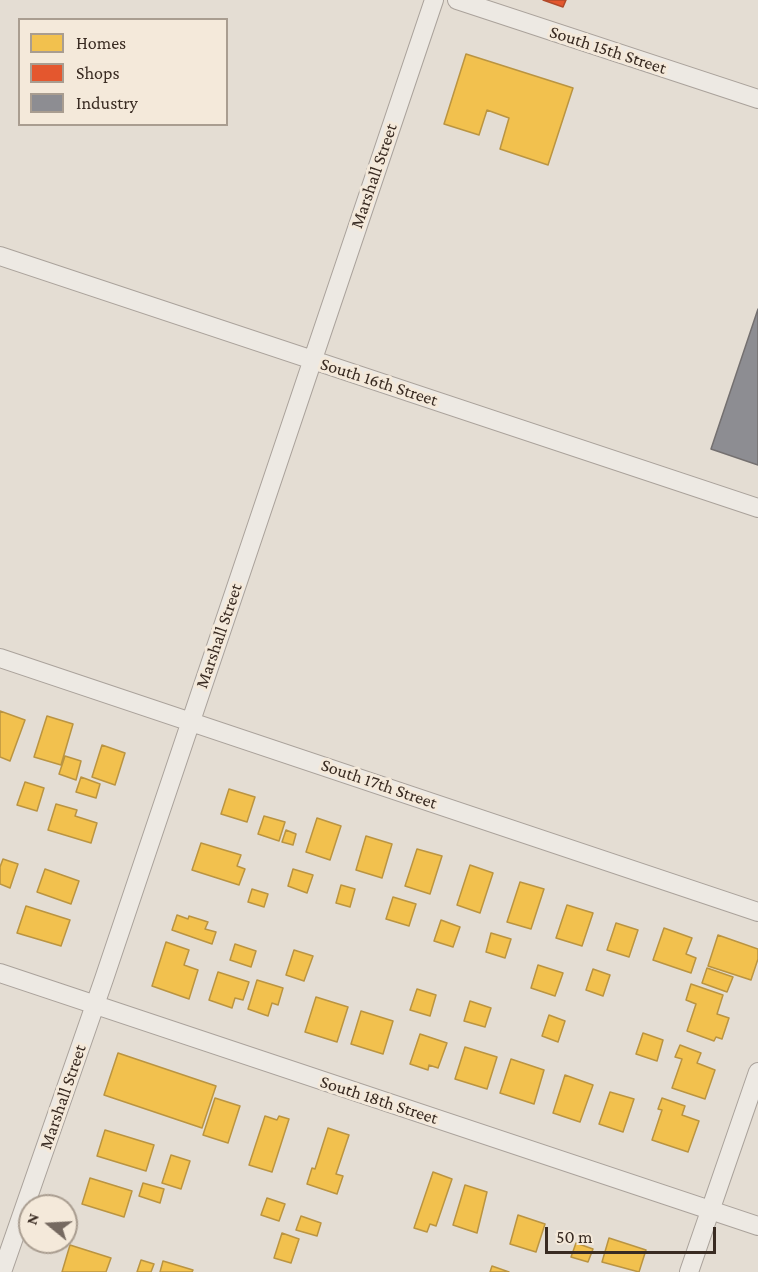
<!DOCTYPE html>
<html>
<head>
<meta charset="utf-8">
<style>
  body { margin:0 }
  #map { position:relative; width:758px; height:1272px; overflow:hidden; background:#e4ddd3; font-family:"Crimson Pro",serif }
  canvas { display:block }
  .legend { position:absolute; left:18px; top:18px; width:210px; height:108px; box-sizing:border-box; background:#f4e9da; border:2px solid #a99d90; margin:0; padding:8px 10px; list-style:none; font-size:18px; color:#392b22 }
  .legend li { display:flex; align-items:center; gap:12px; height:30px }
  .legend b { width:30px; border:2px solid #a99d90 }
  .north { position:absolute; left:18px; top:1194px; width:60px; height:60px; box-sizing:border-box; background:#f4e9da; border:2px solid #a99d90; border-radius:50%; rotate:288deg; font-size:16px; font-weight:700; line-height:24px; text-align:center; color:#392b22 }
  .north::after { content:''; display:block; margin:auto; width:21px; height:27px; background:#756960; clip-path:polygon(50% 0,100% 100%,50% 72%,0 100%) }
  .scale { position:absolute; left:545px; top:1227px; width:171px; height:27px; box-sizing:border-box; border:3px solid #392b22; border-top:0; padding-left:8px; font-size:18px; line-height:21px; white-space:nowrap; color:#392b22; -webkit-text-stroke:4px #f4e9da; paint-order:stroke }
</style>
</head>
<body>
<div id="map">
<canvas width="758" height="1272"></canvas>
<ul class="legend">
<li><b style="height:16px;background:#f2c14e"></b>Homes</li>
<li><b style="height:16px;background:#e4572e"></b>Shops</li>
<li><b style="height:16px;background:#8d8d92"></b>Industry</li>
</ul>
<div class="north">N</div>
<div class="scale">50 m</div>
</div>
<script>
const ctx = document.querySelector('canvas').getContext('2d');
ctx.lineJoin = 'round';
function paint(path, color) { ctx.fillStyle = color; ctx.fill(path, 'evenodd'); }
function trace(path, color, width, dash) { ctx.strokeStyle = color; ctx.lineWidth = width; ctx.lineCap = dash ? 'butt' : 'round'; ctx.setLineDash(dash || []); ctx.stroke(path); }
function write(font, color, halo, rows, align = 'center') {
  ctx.font = font + ' "Crimson Pro",serif'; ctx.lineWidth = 6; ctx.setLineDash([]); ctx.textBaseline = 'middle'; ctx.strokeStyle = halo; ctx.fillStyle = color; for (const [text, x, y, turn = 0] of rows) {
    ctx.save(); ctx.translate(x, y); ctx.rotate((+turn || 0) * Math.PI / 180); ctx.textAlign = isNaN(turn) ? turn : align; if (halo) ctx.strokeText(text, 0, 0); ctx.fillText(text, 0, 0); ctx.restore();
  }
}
const homes = new Path2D(`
  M466,54L573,88L548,165L500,149L509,118L487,110L479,135L444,124Z
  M0,711L25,720L10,761L0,757Z
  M47,716L73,724L61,765L34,757Z
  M102,745L125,753L115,785L92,777Z
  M65,756L81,761L76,780L59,774Z
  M81,777L100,784L96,798L76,792Z
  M25,782L44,788L37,811L17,805Z
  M229,789L255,797L247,822L221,814Z
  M56,804L77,810L75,816L97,823L91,843L48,830Z
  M264,816L285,822L279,841L258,834Z
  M317,818L341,826L330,860L306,852Z
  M286,830L296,834L293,845L282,842Z
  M366,836L392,844L382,878L356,870Z
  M201,843L241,855L237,866L245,869L239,885L192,870Z
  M417,849L442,856L430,894L405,886Z
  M3,859L18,864L10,888L0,884V867Z
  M470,865L493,873L480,913L457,905Z
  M45,869L79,881L71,904L37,892Z
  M293,869L313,875L307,893L288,886Z
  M520,882L544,889L531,929L507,922Z
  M341,885L355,889L350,907L336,903Z
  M252,889L268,894L264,907L248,902Z
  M393,897L416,904L409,926L386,919Z
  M567,905L593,913L582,946L556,938Z
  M26,906L70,920L61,946L17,933Z
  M177,915L188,919L189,916L208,922L205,929L216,932L212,944L172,930Z
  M441,920L460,927L453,947L434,941Z
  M616,923L638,930L629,957L607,950Z
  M664,928L692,938L686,954L696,958L691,973L653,960Z
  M491,933L511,939L505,958L486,952Z
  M718,935L758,949V959L751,980L708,966Z
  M166,942L189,950L184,965L198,970L189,999L152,986Z
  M235,944L256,951L251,967L230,960Z
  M294,950L313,956L304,981L286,975Z
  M538,965L563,973L555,996L531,988Z
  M707,968L733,977L727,992L702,983Z
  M593,969L610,975L603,996L586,990Z
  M218,972L249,982L243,1000L235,998L232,1008L209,1000Z
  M257,980L283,988L278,1005L272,1003L268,1016L248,1009Z
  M691,984L723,995L717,1014L729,1018L722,1039L716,1037L714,1041L687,1031L696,1004L686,1000Z
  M417,989L436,995L430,1016L410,1010Z
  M316,997L348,1007L337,1042L305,1032Z
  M470,1001L491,1008L485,1027L464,1021Z
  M361,1011L393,1021L383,1054L351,1044Z
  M549,1015L565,1021L558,1042L542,1036Z
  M643,1033L663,1040L657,1061L636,1054Z
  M420,1034L447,1043L438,1068L429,1065L428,1070L410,1064Z
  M680,1045L701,1053L697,1063L715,1070L705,1099L672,1088L682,1059L675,1057Z
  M465,1047L497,1057L487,1089L455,1079Z
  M118,1053L216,1086L202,1128L104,1095Z
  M511,1059L544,1070L534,1104L500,1093Z
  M565,1075L593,1085L580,1122L553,1113Z
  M610,1092L634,1099L623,1132L599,1124Z
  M215,1098L240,1106L228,1143L203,1135Z
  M662,1098L685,1106L682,1115L699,1121L688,1152L652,1140L662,1110L658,1109Z
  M265,1116L277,1120L279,1116L289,1119L272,1172L249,1165Z
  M328,1128L349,1135L336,1174L343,1176L337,1194L307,1184L312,1168L315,1169Z
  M105,1130L154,1145L146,1171L97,1156Z
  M171,1155L190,1161L181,1189L162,1183Z
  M433,1172L452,1179L436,1226L430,1224L427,1232L414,1228Z
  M90,1178L132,1191L124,1217L82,1204Z
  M143,1183L164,1189L160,1203L139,1196Z
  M465,1185L487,1192L477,1233L453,1225Z
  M267,1198L285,1204L279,1221L261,1215Z
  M518,1215L545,1224L536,1252L510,1244Z
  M301,1216L321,1223L317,1236L296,1230Z
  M282,1233L299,1239L291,1263L274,1258Z
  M609,1238L646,1250L639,1272L602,1262Z
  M576,1243L593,1249L588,1262L571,1257Z
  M70,1245L111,1258L106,1272H62Z
  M141,1260L154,1264L151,1272H137Z
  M163,1261L193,1270L192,1272H160Z
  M492,1266L509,1272H490Z`);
paint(homes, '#f2c14e');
trace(homes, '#ba9441', 1.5);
const shops = new Path2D(`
  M543,0H566L563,7Z`);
paint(shops, '#e4572e');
trace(shops, '#b14a2a', 1.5);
const industry = new Path2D(`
  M758,309V465L711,449Z`);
paint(industry, '#8d8d92');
trace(industry, '#747070', 1.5);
const minor = new Path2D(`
  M457,0L758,99
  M0,256L758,508
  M0,658L758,912
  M0,973L758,1226
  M2,1272L104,979L434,0
  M689,1272L758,1072`);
trace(minor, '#aaa29b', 20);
trace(minor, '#ede9e3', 18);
write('18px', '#392b22', '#f4e9da', [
  ["South 15th Street",608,50,18],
  ["Marshall Street",374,176,-71],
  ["South 16th Street",379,382,18],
  ["Marshall Street",219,636,-71],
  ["South 17th Street",379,784,19],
  ["Marshall Street",63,1097,-71],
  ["South 18th Street",379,1100,18]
]);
</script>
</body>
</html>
